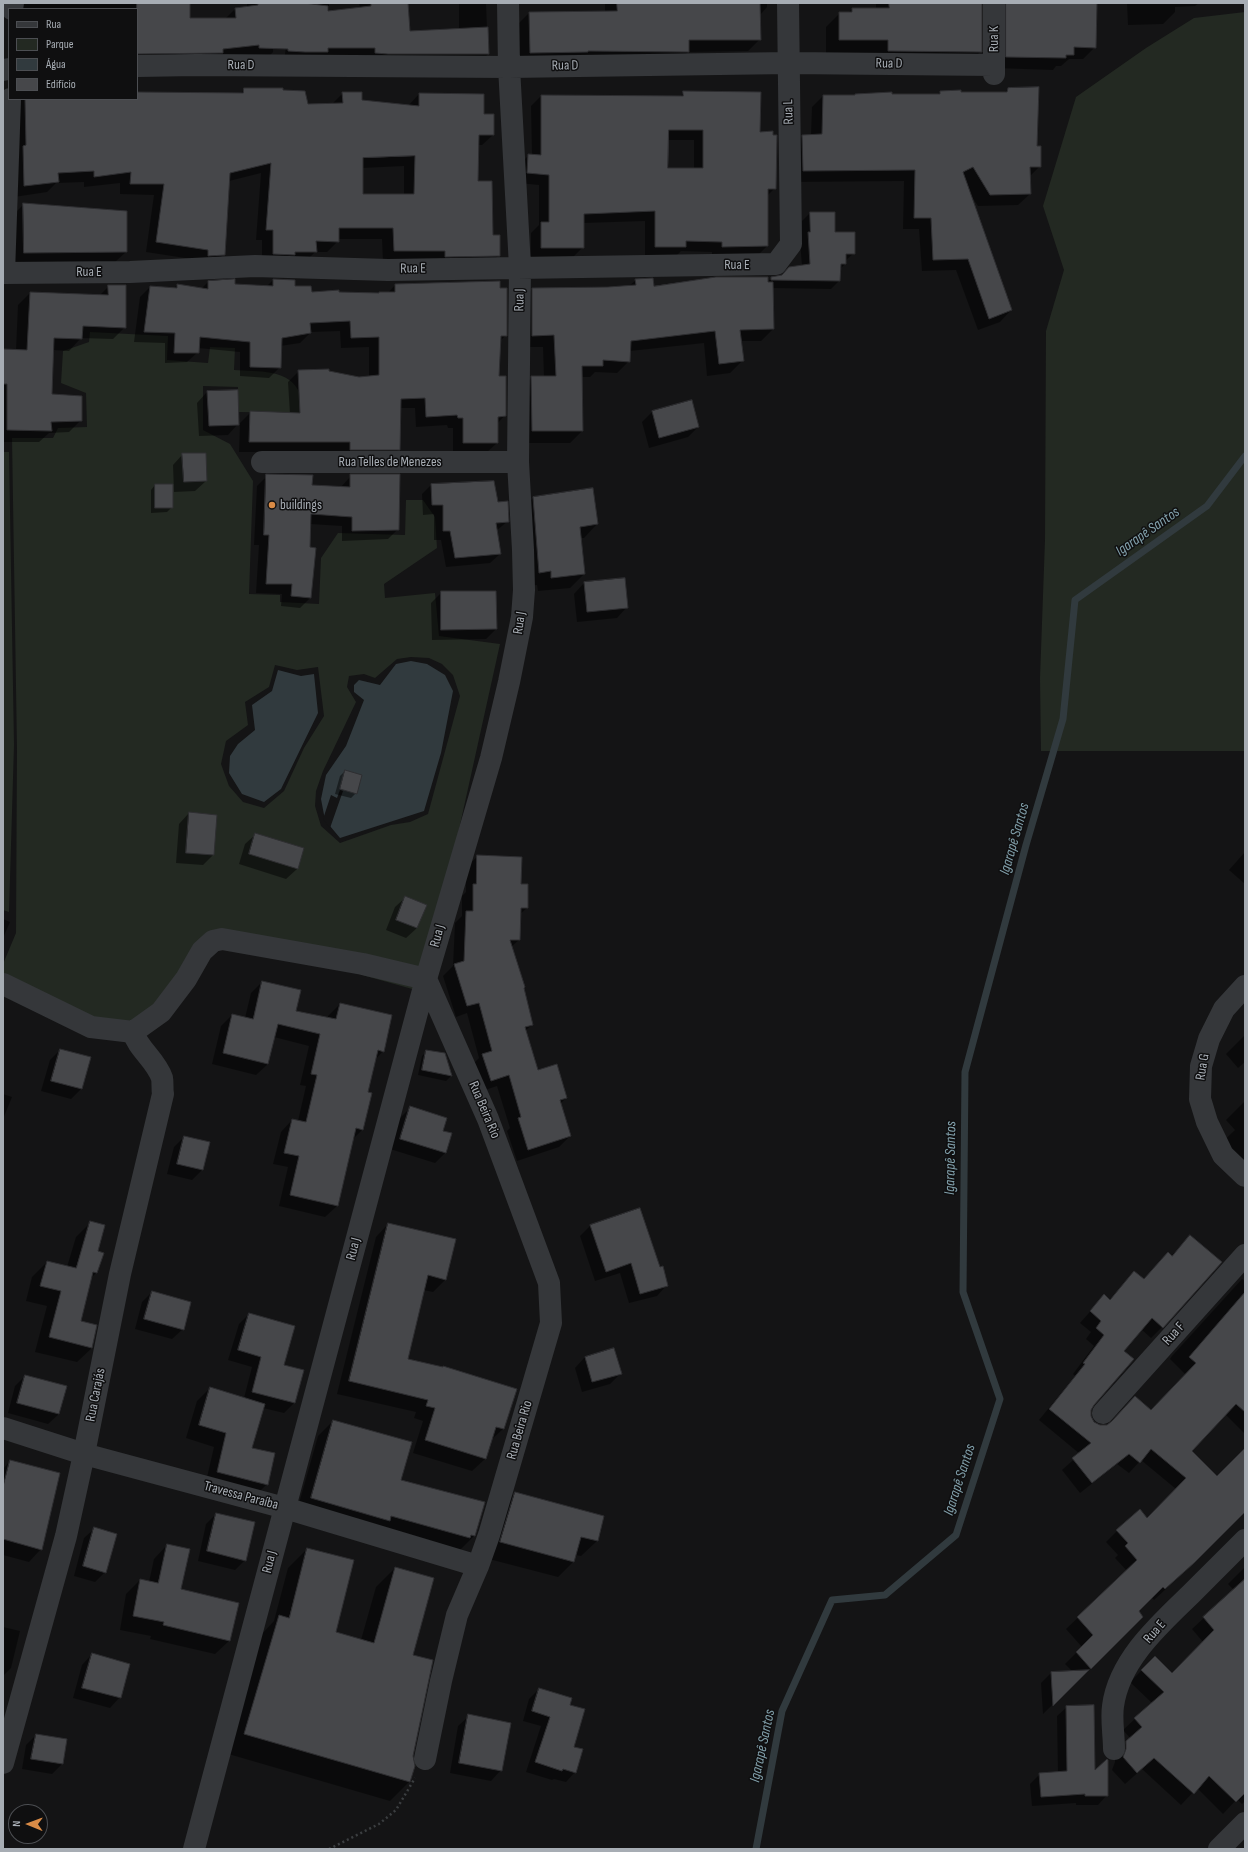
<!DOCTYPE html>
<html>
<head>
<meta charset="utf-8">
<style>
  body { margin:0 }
  #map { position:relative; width:1248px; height:1852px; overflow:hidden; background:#141415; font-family:"Sofia Sans Condensed",sans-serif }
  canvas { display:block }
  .frame { position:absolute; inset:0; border:4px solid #a7adb4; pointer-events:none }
  .legend { position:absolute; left:8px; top:8px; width:130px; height:92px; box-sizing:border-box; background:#0f0f10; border:1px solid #4c4e52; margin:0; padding:5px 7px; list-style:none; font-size:12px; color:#a7adb4 }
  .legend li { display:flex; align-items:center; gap:8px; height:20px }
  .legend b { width:20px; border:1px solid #4c4e52 }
  .north { position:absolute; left:8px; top:1804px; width:40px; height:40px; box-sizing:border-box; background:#0f0f10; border:1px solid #4c4e52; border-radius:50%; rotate:271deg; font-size:11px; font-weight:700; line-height:16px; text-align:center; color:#a7adb4 }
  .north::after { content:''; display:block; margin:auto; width:14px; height:18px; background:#da8b46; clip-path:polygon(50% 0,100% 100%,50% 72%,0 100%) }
</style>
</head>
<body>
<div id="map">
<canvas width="1248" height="1852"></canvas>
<div class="frame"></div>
<ul class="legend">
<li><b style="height:5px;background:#35373a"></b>Rua</li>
<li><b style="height:11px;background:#232922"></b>Parque</li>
<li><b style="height:11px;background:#313a3e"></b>Água</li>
<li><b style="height:11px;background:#46474a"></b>Edifício</li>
</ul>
<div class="north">N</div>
</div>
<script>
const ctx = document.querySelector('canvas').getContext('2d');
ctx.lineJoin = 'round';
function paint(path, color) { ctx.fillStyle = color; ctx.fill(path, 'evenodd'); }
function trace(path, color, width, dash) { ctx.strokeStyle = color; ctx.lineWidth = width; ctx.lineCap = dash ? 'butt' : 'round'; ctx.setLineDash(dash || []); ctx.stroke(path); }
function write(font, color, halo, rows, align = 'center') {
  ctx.font = font + ' "Sofia Sans Condensed",sans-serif'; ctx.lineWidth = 3; ctx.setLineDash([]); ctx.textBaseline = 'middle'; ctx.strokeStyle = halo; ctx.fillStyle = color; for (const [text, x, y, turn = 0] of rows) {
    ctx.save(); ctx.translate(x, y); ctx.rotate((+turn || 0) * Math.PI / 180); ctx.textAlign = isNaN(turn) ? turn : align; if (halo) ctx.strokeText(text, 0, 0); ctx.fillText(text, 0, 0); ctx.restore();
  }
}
paint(new Path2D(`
  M1245,12V751H1041L1040,678L1045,540L1046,331L1064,270L1043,206L1076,97L1146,48L1194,18Z
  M90,332L168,336L167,360L208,363L210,347L235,348L234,370C257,372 290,368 300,394C302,399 301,408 301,413L238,412V387L203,386V430L230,444L253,481L249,594L280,595V602L319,604L321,558L338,533L405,535L406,500H423L435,517L437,548L384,584L385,598L435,593L439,636L500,644L423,992L219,935L157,1008L131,1027L89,1019L3,984V964L16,933L17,749L12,438H53L58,428L87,427L86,393L61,383L63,351L89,342ZM411,657L429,658L442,664L453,675L460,696L428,814L410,822L391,825L340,843L321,826L315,806L316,791L323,771L356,702L347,687L349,676L364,674L375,678L397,659ZM275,665L297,670L318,667L324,716L304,748L284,791L264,808L243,802L229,786L221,764L226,741L248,725L245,702L269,687Z
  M3,452H9L14,745L9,912L3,910Z`), '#232922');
paint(new Path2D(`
  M411,661L427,664L445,675L453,691L441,753L424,811L340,838L325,820L321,799L326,775L346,746L364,700L354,692V685L359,680L380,685L396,664Z
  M278,670L301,676L314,674L318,713L281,789L264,802L242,794L229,773L230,756L238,744L255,730L252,705L272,691Z`), '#313a3e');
paint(new Path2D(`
  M340,790L343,791L330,828L323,819L331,795L337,798Z`), '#141415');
paint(new Path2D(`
  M21,3H189V19H225L235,9L247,8V3H274L273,52L263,63L137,64V9H21Z
  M292,3H329V11L360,8L359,3H407L409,32L459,29V3H486L488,54L477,65L284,61Z
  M605,3H767V7L760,15V39L748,51L688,52L676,63L518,64V24L530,12H605Z
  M876,3H978L980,52L967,66L826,54V27L840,13H848L852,9H876Z
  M1001,3H1096L1095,47L1083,59H1069L1061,66H1056L1053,70L995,68Z
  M1127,3H1199L1195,6L1175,7V12L1163,24L1128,25Z
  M245,89L282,91L307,105L332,104L343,93L361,101L408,106L419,94L483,115L493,135L482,145H478L477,182L492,236L499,255L488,266L383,262L382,239H338V241L327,252H315L305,262L262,265V240H256L261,173L229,181L224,254L213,265L198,260L146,252L154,195L120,194V183L84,187V182L56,183L47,192L14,197L21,99H137V93L240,94ZM404,166V195H362V168Z
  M1008,89L1036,147L1040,166L1030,176V194L1018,205L978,206L970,194L1011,310L1000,322L978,330L956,270L922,271L919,229H903L904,181L792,182L791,147L803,136L811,135L812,107L823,96L937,95L940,92L1004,93Z
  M684,92L759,133L775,188L767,196V246L757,256L712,257V252L681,251L675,257H645V221L583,223V247L572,258H531V233L539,225V185L518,183L519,165L529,155H532L531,106L541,96L680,97ZM668,140H694V169H667Z
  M24,204L126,252L115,262L15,263L14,214Z
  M810,213H834V233L854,253L845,261V264L840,269L839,281L831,289L772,288L773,329L761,341H740L742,361L730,373L707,376L704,343L630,351L629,361L617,373L595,372L590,377H581L582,431L570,443H520V389L532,377H544L543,347H520L521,301L533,288L629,286L636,280L653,287L767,282L772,278L782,276L802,266L800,241L802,239V221Z
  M273,280L311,293L377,294L388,293L395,285L506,335L500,341L498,378L505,415L497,424V443L486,453H453V428H448L447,425L416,427L415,408H400L399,449L389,459L341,452H239L240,423L251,412L290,414L288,382L299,371L328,372L359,378L369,377V347L341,348L340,331L311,332L300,343L280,346V367L269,378L240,376V352L198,348V352L187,362L165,363V343L134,342L140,297L150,287L174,288L177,285L201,289L208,282L267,286Z
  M109,286L125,327L113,339L81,338L69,351L53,350L51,395L81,420L69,432L49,433L39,442H3V350H16L18,305L30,293L99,296Z
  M207,392L238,424L228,435L199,436L197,403Z
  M691,401L698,427L688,437L649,448L642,422L652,412Z
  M183,454L206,481L195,491L174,492L173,465Z
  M267,476L311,486L340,488L351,476L398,529L388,539L342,541V526L310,524V598L300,608L281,606L282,594L256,593L259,545H254L257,486Z
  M155,485L172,507L167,512L151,513V490Z
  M431,485L497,503L508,521L496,531L500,554L490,563L446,567L441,540H434V514L423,515L422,494Z
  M593,490L597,524L584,538H580L584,574L570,588L538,591L537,585L526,586L519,512L533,498Z
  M584,583L627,607L617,618L577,622L574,594Z
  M442,592L496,629L486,639L432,640L431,603Z
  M345,771L356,793L351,798L335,794L340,776Z
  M189,813L213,855L203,865L176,863L179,824Z
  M256,834L297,869L286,879L239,864L245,844Z
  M1245,852V884L1229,870Z
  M478,856L520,885L527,908L519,915V940L511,947L532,1025L525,1031L537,1071L566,1098L560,1104L570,1136L559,1147L517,1161L507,1131L510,1128L497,1086L479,1092L471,1066L479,1058L467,1013L456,1017L443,976L453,966L455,923L462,916V896L466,892V867Z
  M406,897L426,905L417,928L406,938L386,930L395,907Z
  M3,919L10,922L3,938Z
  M262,982L295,1012L328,1019V1016L340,1004L383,1051L375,1060L367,1093L362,1130L353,1139L337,1206L325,1217L279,1206L288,1167L273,1164L281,1132L292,1120L298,1121L306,1086L300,1085L309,1046L274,1037L268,1064L256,1075L212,1064L221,1026L232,1015L245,1018L251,993Z
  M1245,1035V1062L1238,1068L1226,1054Z
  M60,1050L90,1058L81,1089L71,1099L41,1091L50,1060Z
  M427,1051L444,1054L451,1076L446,1081L418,1075L422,1056Z
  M3,1094L12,1097L3,1119Z
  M1245,1101V1176L1217,1147L1235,1130L1226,1120Z
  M410,1108L442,1131L445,1153L435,1163L390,1149L400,1118Z
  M184,1137L209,1142L202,1170L192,1180L167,1174L174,1147Z
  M91,1222L97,1252L102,1253L96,1273L90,1279L80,1321L92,1348L77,1362L35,1352L47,1306L26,1301L32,1277L47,1262L67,1267L76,1237Z
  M388,1224L446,1279L433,1292L423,1290L407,1360L516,1389L503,1429L490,1441L485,1459L472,1471L413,1453L423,1421L414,1418L416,1412L337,1394L376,1237Z
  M590,1226L659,1269L667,1285L657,1296L629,1303L620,1273L595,1281L580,1236Z
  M1190,1237L1162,1327L1151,1338L1141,1329L1123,1352L1090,1410V1418L1094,1423L1100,1426H1107L1151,1411L1186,1375L1170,1359L1172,1356L1242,1279L1245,1281V1434L1225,1414L1191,1451L1217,1477L1245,1449V1511L1182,1574L1154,1600L1152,1598L1137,1612L1142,1617L1043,1714L1041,1683L1051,1673L1073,1672L1065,1664L1082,1647L1066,1629L1127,1571L1115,1558L1118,1555L1106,1542L1117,1531L1147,1519L1176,1489L1141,1460L1129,1473L1117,1464L1080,1493L1062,1470L1080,1454L1039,1420L1075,1376L1073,1374L1094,1346L1086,1339L1091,1332L1080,1323L1104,1296L1109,1300L1134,1272L1143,1280L1168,1253L1171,1256Z
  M152,1292L183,1329L172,1339L135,1329L142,1302Z
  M249,1314L282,1366L294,1403L284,1413L263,1408L251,1449L267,1484L254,1497L205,1486L214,1447L186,1438L197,1401L210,1388L244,1398L252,1367L228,1360L239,1324Z
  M585,1357L621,1373L610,1384L582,1392L575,1368Z
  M25,1376L66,1387L59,1414L48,1424L8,1413L15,1386Z
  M333,1421L400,1480L475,1535L459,1551L296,1514L318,1436Z
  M10,1461L41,1549L29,1562L3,1555V1469Z
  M515,1493L603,1517L597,1541L581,1556L575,1555L573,1562L558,1577L485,1558L499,1509Z
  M216,1514L245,1560L235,1570L198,1561L206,1524Z
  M95,1528L105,1572L95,1582L74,1576L84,1538Z
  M167,1545L179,1589L238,1604L229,1641L215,1654L150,1639L151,1636L120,1630L126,1594L140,1580L149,1582L154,1559Z
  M307,1549L334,1633L361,1640L376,1587L395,1568L412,1655V1756L414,1766L409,1782L390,1801L225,1753L260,1636L274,1621L288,1568Z
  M1245,1567V1801L1242,1804L1237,1799L1223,1814L1197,1788L1181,1805L1142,1769L1125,1784L1112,1770L1115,1762V1754L1131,1739L1123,1730L1152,1703L1130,1682L1155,1657L1172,1674L1203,1642L1192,1629L1234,1590L1228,1584Z
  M3,1627L20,1631L11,1668L3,1676Z
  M92,1654L120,1697L110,1708L73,1698L82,1665Z
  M539,1689L569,1706L575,1772L566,1782L554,1779L552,1780L526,1772L541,1726L523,1721L529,1699Z
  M1067,1707L1094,1772L1107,1795L1098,1805H1076V1803L1032,1806L1030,1784L1040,1774L1058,1773L1057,1716Z
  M469,1716L501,1770L491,1781L450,1773L458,1726Z
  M36,1735L66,1740L62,1764L52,1774L22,1769L26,1745Z`), '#0007');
trace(new Path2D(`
  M756,1849L782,1711L832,1600L885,1595L956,1535L1000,1399L963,1292L965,1072L1026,845L1063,719L1075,600L1207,506L1245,456`), '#313a3e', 7);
const building = new Path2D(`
  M137,3H190V18H236L235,8L258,5V3H304L328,6V11L371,6V3H408L410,31L488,27L489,54H388L375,53V48H328V52H305L288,51V49L259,48V45L223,49V53L137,54Z
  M617,3H760L761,40H689V52L588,51V52L530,53L529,12L617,11Z
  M889,3H982V52L888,51V40H839V12H852V8H889Z
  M1006,3H1097L1096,48L1074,47V55H1066V58L1006,57Z
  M1039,87L1037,146H1041V167H1030L1031,194L990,195L973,167L963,172L1012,310L989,319L968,259L933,260L931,218H914L915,170L803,171L802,135L822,134L823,95H855V94L892,92V94H940V91L961,90V92H1007L1008,88Z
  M244,88H283V90L305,91L308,104L343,103L342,92H362V100L419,106V93L484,94V114H494V135H479L478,181H492L493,235H500V256L445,257V251H394L393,228H339V242L316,241L317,252H295V255L273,254V230H266L271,163L230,173L225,255L208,256V250L156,242L164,184H130L131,172L94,177V171L58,173L59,182L24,186L23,146L26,145L25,99H137V92L243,93ZM415,156L414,194H363V158Z
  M683,91L761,92L760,132L773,131V135H777L776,189H768V246L722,247V242L686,241V247H655V211L584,214V248H541V222H549V175L527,173L528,154L541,155V95L683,96ZM669,130H703V168H668Z
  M23,203L127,211V252L24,253Z
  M810,212H835V232H855V254H846V264H841L840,281L771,280V277L782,275L789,267L810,264L808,232H810Z
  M716,277H768V282H773L774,329L740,330L744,361L719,364L715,331L631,341L630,362L603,360V366H582L583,431H532L531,376H556L554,335L532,336V288L608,287L636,285L635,279L653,278L654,286Z
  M235,279V284L273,286V279L295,280V286H311L312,292L339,290V292L379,293V292H395V284L500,281V288H507V336H501L499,376H506V416L498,417V443H463V418H458L457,415L426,417L425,398L401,399L400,450H350V442H249L250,411L300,413L298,370L329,369V371L359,377L379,375V337L351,338L350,321L310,323L311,333L282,338L281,368L250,367V342L200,337L199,353H174L175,333L144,332L150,286L177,288V284L208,289V281Z
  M108,285H126V328L83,326L82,339L54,338L52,394L82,396V421L51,422L52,431L7,430V384H3V349L27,350L30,292L108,295Z
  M238,390L239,425L209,426L207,391Z
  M692,400L699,427L659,438L652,411Z
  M182,453H206L207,481L184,482Z
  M266,474L313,475L312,485L350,487V474H400L399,530L352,531V517L311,514L310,547L316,548L311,598L291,596L292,584H266L269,535H264Z
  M494,481L498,502L508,501L509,522L496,523L501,554L455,558L450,531H443V505H432L431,484Z
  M155,484H173V508H155Z
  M593,488L598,524L580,527L585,574L551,578V571L539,573L533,497Z
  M625,578L628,608L587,612L584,582Z
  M441,591H496L497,629L441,630Z
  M345,770L362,775L357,794L340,789Z
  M189,812L217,815L214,855L186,853Z
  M255,833L304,848L298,869L249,854Z
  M477,855L522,857L521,884H528V908H521L520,940H510L525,987L524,988L533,1025L525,1027L538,1070L557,1064L567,1098L560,1100L571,1136L528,1150L518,1118L521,1117L509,1075L491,1081L482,1054L492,1051L479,1003L467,1006L454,964L464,961L466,911H473V884H476Z
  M405,896L427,905L417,928L396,920Z
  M262,981L301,990L296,1011L336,1019L340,1003L392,1015L384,1052L378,1050L368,1092L372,1093L363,1130L356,1128L338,1206L290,1195L299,1156L284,1153L292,1119L306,1122L317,1075L311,1074L320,1034L278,1024L268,1064L223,1053L232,1014L253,1019Z
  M60,1049L91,1057L82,1089L51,1081Z
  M426,1050L445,1053L452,1076L422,1070Z
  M410,1106L447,1118L443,1131L452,1133L446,1153L400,1139Z
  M184,1136L210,1142L203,1170L177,1164Z
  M640,1208L660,1267L663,1266L668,1286L640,1294L631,1263L606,1272L590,1225Z
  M90,1221L105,1225L98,1251L104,1253L97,1273L93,1272L81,1321L97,1325L92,1348L49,1337L61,1291L40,1286L47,1261L76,1268Z
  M388,1223L456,1239L446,1280L428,1275L408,1359L443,1367V1366L517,1389L504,1429L496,1427L486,1459L425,1440L435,1408L426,1406L428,1400L349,1381Z
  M1190,1235L1222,1262L1163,1328L1152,1318L1124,1351L1134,1359L1094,1405L1091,1410V1416L1094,1422L1100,1425H1107L1112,1421L1135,1396L1151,1410L1196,1363L1189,1357L1245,1292V1412L1236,1404L1192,1451L1217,1476L1245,1448V1512L1194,1563L1165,1589L1163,1587L1139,1611L1143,1617L1091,1669L1076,1652L1093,1635L1077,1617L1137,1560L1125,1546L1128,1543L1116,1530L1140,1509L1147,1518L1186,1478L1151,1449L1140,1463L1129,1454L1092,1483L1072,1458L1091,1443L1049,1409L1085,1364L1083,1363L1104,1335L1096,1328L1101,1321L1090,1311L1104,1294L1110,1300L1134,1271L1144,1279L1168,1252L1172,1256Z
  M152,1291L191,1302L184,1330L144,1319Z
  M249,1313L295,1326L284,1365L304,1370L295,1403L252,1392L261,1357L238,1350Z
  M614,1348L622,1374L592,1382L585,1357Z
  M25,1375L67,1386L59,1414L17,1403Z
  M210,1387L265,1404L252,1448L275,1453L268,1485L217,1472L226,1433L199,1425Z
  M333,1420L412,1442L401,1480L485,1502L475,1536L471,1535L470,1538L391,1516L390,1521L311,1498Z
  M10,1460L60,1473L42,1550L3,1539V1487Z
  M515,1492L604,1516L598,1541L581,1537L574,1562L500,1542Z
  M216,1513L255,1522L246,1561L207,1551Z
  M94,1527L117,1534L106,1573L83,1566Z
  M167,1544L190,1549L181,1589L239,1603L230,1641L163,1625L164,1622L133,1616L140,1579L158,1583Z
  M307,1548L354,1560L336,1632L374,1643L395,1567L434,1578L413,1655L433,1660L413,1756L415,1766L410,1782L244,1734L279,1615L289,1618Z
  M1245,1579V1793L1236,1802L1209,1776L1194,1794L1154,1758L1137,1773L1123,1757L1126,1749V1741L1142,1727L1134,1718L1164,1692L1141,1670L1155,1656L1172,1673L1214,1630L1203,1617Z
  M92,1653L130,1664L121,1698L82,1688Z
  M1089,1670L1053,1706L1051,1672Z
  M539,1688L572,1698L570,1705L585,1709L574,1747L583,1749L576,1773L563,1769L562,1771L535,1762L550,1717L532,1711Z
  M1094,1705L1095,1770L1107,1759L1108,1760V1796H1085V1794L1041,1797L1039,1773L1067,1771L1066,1706Z
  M468,1714L511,1723L502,1771L459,1763Z
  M36,1734L67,1739L63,1764L31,1759Z`);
paint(building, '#46474a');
trace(building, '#2e2e31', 1);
trace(new Path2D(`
  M329,1849L379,1824L396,1810L415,1778`), '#3b3e40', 2.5, [2, 3]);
trace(new Path2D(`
  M994,3V74
  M12,9L13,3
  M137,66L196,65L509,67L789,63L994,65
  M3,70L9,69
  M3,273L130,272L255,266L388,270L776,264L791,244L788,3
  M4,273L10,99
  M262,462H518
  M3,984L91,1027L133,1032L161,1012L186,979L202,951L213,941L222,939L363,964L426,979L488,1119L549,1283L551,1323L489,1535L478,1566L457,1615L441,1681L425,1759
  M1245,986L1224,1009L1209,1039L1201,1066L1200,1099L1207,1122L1223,1155L1245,1176
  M1103,1413L1245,1255
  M3,1428L84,1454L285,1508L478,1566
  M1114,1749C1114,1735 1111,1720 1113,1706C1119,1660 1160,1624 1191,1594C1209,1576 1227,1558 1245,1540
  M3,1763L66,1536L84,1454L120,1274L163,1094C162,1089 163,1083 162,1078C156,1060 138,1049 133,1032
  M194,1849L426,979L491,758L509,682L522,617L524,590L523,550L518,462L520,267L509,67L508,3
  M1219,1849L1245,1823`), '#35373a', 22);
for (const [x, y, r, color] of [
  [272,505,4,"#da8b46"]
]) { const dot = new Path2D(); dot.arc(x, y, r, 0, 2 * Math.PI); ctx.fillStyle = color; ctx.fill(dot); trace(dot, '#0f0f10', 1.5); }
write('14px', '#a7adb4', '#0f0f10', [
  ["Rua K",994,39,-90],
  ["Rua D",889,64,1],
  ["Rua D",241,65],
  ["Rua D",565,66,-1],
  ["Rua L",789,112,-91],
  ["Rua E",737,265],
  ["Rua E",413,269,-1],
  ["Rua E",89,272],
  ["Rua J",520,300,-89],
  ["Rua Telles de Menezes",390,462],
  ["Rua J",520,623,-81],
  ["Rua J",438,936,-74],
  ["Rua G",1203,1067,-81],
  ["Rua Beira Rio",484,1110,67],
  ["Rua J",354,1249,-75],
  ["Rua F",1174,1334,-48],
  ["Rua Carajás",96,1395,-79],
  ["Rua Beira Rio",520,1430,-74],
  ["Travessa Paraíba",241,1496,15],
  ["Rua J",270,1562,-75],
  ["Rua E",1155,1632,-49]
]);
write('14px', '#a7adb4', '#0f0f10', [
  ["buildings",280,505]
], 'left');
write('italic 15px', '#82a0ab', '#0f0f10', [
  ["Igarapê Santos",1148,532,-35],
  ["Igarapê Santos",1015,839,-74],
  ["Igarapê Santos",951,1158,-89],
  ["Igarapê Santos",960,1480,-72],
  ["Igarapê Santos",763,1746,-78]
]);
</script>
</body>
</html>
